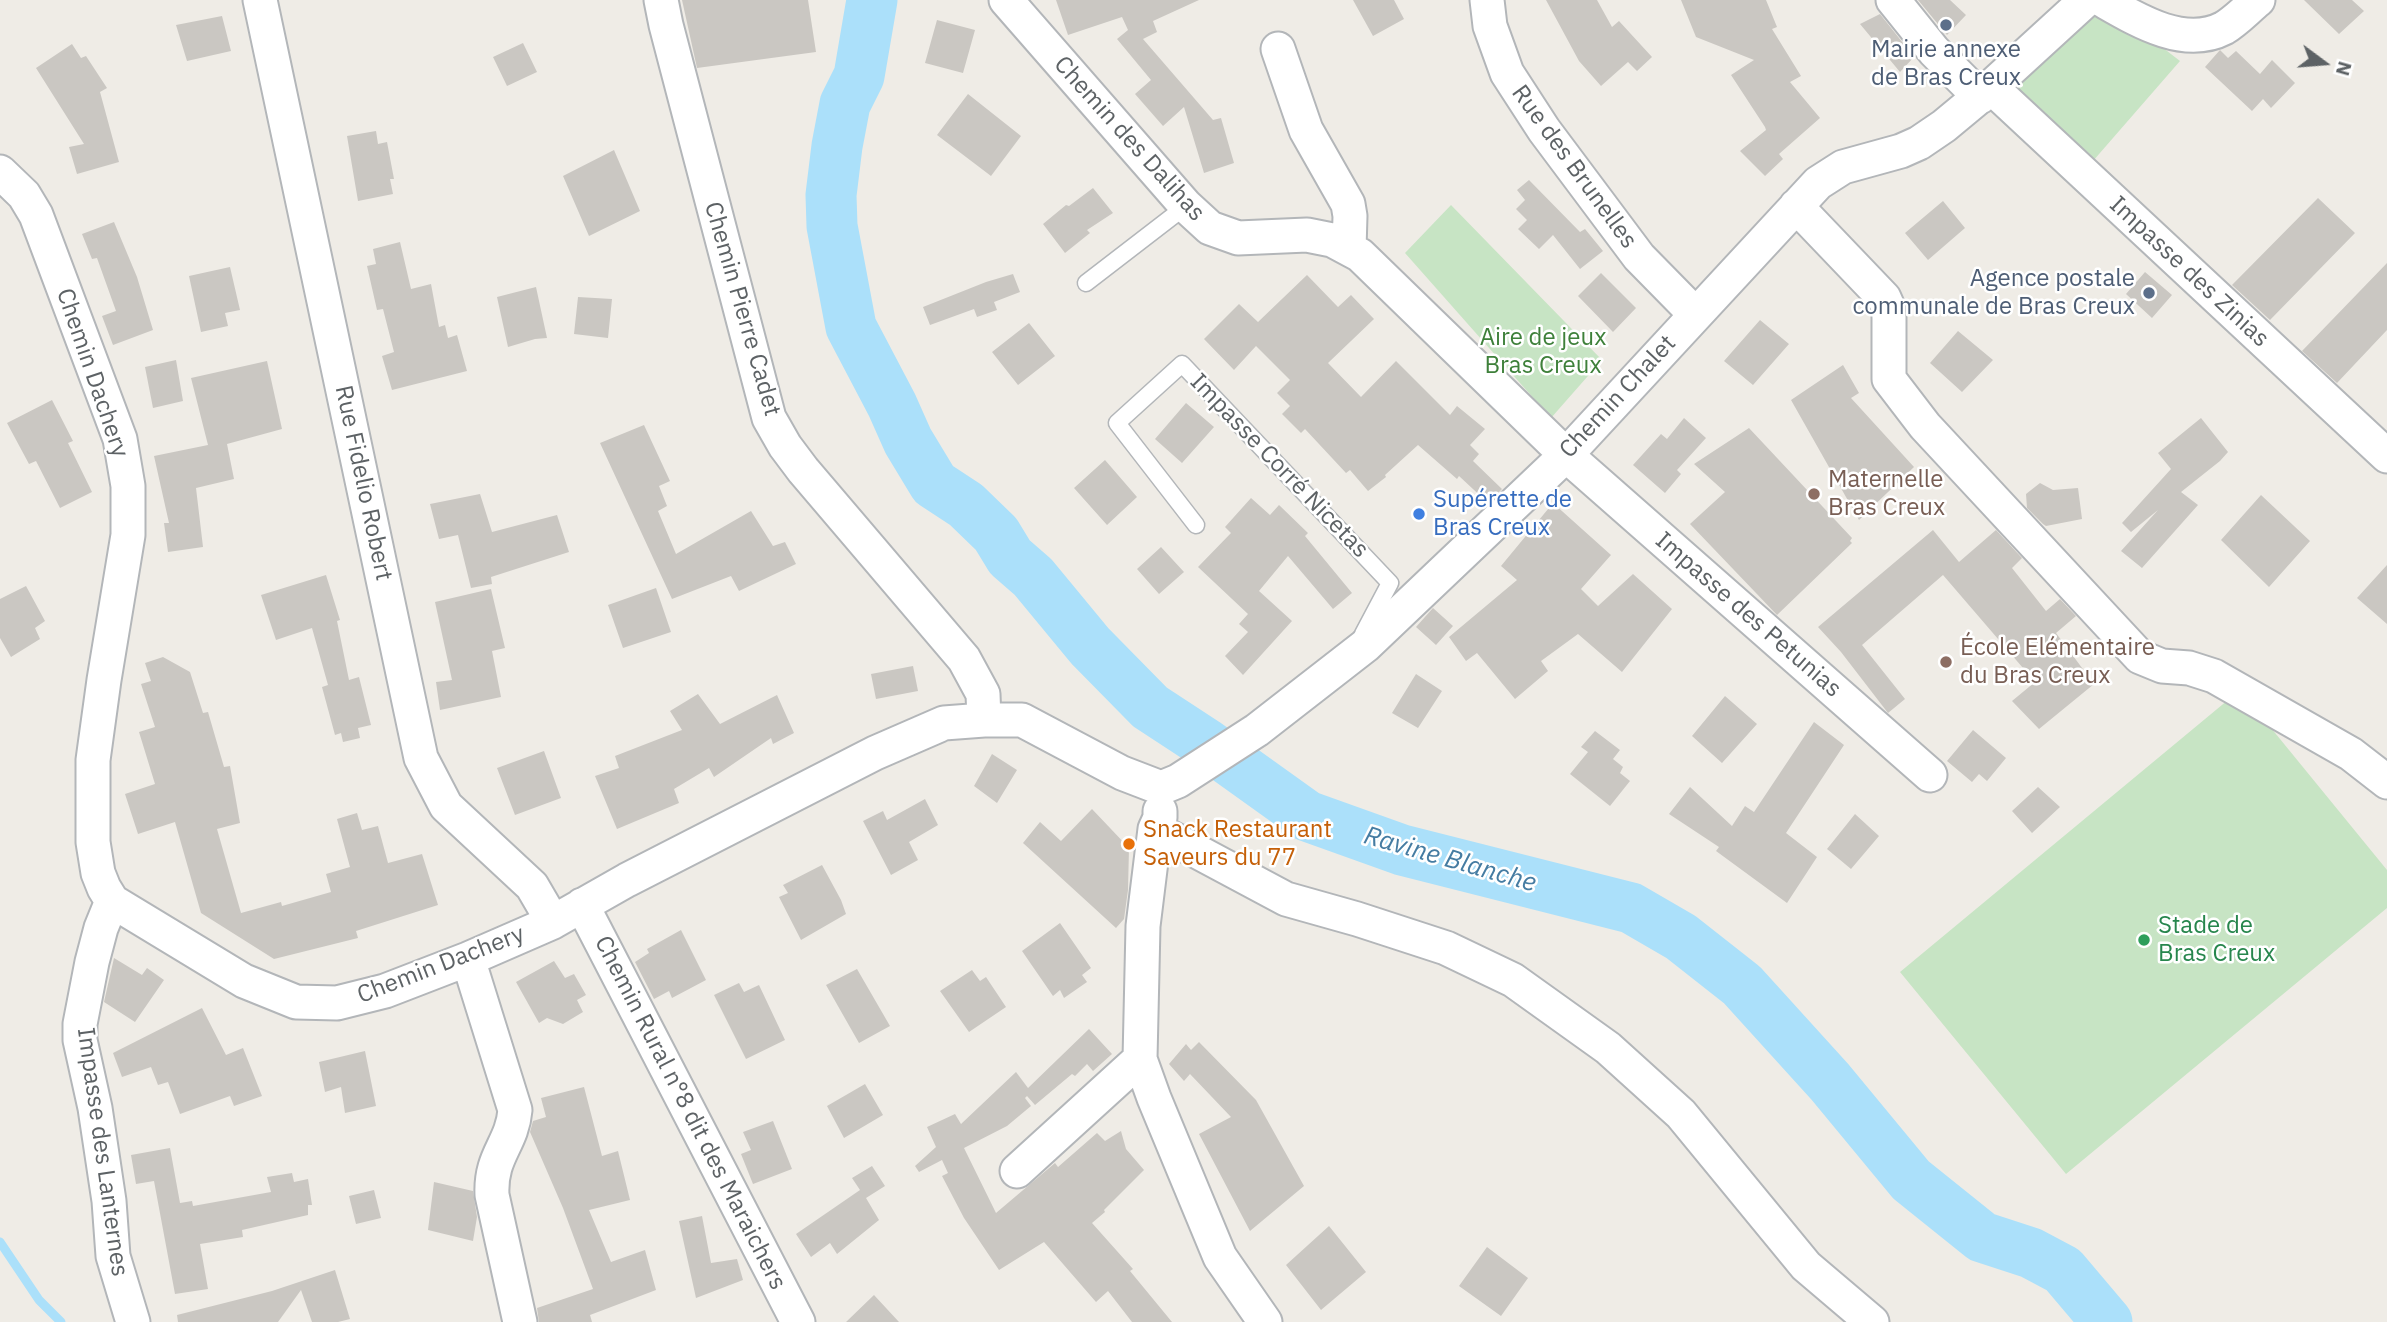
<!DOCTYPE html>
<html>
<head>
<meta charset="utf-8">
<style>
  body { margin:0 }
  #map { position:relative; width:2387px; height:1322px; overflow:hidden; background:#efece6; font-family:"IBM Plex Sans",sans-serif }
  canvas { display:block }
  .north { position:absolute; left:2289px; top:28px; width:70px; height:70px; -webkit-text-stroke:5px #fff; paint-order:stroke; rotate:106deg; font-size:19px; font-weight:700; line-height:28px; text-align:center; color:#5d6265 }
  .north::after { content:''; display:block; margin:auto; width:24px; height:32px; background:#5d6265; clip-path:polygon(50% 0,100% 100%,50% 72%,0 100%) }
</style>
</head>
<body>
<div id="map">
<canvas width="2387" height="1322"></canvas>
<div class="north">N</div>
</div>
<script>
const ctx = document.querySelector('canvas').getContext('2d');
ctx.lineJoin = 'round';
function paint(path, color) { ctx.fillStyle = color; ctx.fill(path, 'evenodd'); }
function trace(path, color, width, dash) { ctx.strokeStyle = color; ctx.lineWidth = width; ctx.lineCap = dash ? 'butt' : 'round'; ctx.setLineDash(dash || []); ctx.stroke(path); }
function write(font, color, halo, rows, align = 'center') {
  ctx.font = font + ' "IBM Plex Sans",sans-serif'; ctx.lineWidth = 5; ctx.setLineDash([]); ctx.textBaseline = 'middle'; ctx.strokeStyle = halo; ctx.fillStyle = color; for (const [text, x, y, turn = 0] of rows) {
    ctx.save(); ctx.translate(x, y); ctx.rotate((+turn || 0) * Math.PI / 180); ctx.textAlign = isNaN(turn) ? turn : align; if (halo) ctx.strokeText(text, 0, 0); ctx.fillText(text, 0, 0); ctx.restore();
  }
}
paint(new Path2D(`
  M2101,0L2180,61L2086,169L2005,96Z
  M1451,205L1602,360L1551,418L1405,253Z
  M2240,690L2387,870V908L2066,1174L1900,972Z`), '#c7e4c4');
trace(new Path2D(`
  M0,1242L39,1300L61,1322`), '#abe0fa', 9);
trace(new Path2D(`
  M872,0L859,76L845,104L837,146L831,195L832,226L851,327L892,405L908,441L934,484L966,505L996,534L1010,557L1033,577L1090,646L1150,707L1205,743L1307,816L1402,850L1631,908L1681,937L1742,985L1830,1082L1911,1180L1982,1237L2031,1253L2063,1270L2107,1322`), '#abe0fa', 51);
paint(new Path2D(`
  M682,0H808L816,52L697,68Z
  M1056,0H1199L1153,21L1157,32L1143,39L1213,120L1221,118L1234,163L1204,173L1184,107L1163,126L1135,94L1151,80L1117,39L1128,30L1122,17L1068,35Z
  M1353,0H1394L1404,19L1373,36Z
  M1546,0H1597L1612,27L1619,21L1652,57L1637,71L1628,62L1601,86L1579,61Z
  M1681,0H1766L1777,27L1772,29L1801,76L1790,82L1820,118L1779,154L1783,159L1765,176L1740,151L1766,130L1765,127L1731,75L1754,60L1696,37Z
  M1918,0H1950L1966,15L1947,35Z
  M2304,0H2352L2364,11L2339,34Z
  M1880,14L1914,57L1900,72L1860,24Z
  M222,16L231,51L187,61L176,25Z
  M937,20L975,30L963,73L925,63Z
  M523,43L537,72L507,86L493,57Z
  M72,44L81,58L86,56L107,88L100,92L119,162L77,174L69,147L84,144L36,68Z
  M2220,50L2228,58L2236,51L2260,74L2272,60L2295,83L2271,108L2263,99L2252,111L2205,67Z
  M968,94L1021,136L991,176L937,135Z
  M376,131L378,144L387,142L394,179H390L393,194L358,201L347,136Z
  M614,150L640,211L589,236L563,176Z
  M1529,180L1580,232L1585,229L1603,251L1580,269L1553,235L1539,249L1518,229L1527,220L1516,209L1525,200L1517,190Z
  M1093,188L1113,213L1087,230L1090,233L1065,253L1043,224L1066,205L1069,206Z
  M2318,198L2355,233L2270,320L2232,285Z
  M1943,201L1965,228L1928,260L1905,233Z
  M114,222L137,277L153,330L113,345L102,316L116,311L97,258L92,259L82,234Z
  M400,242L411,289L431,284L439,327L445,325L448,338L457,335L467,371L392,390L382,356L394,352L383,309L377,310L367,266L376,264L373,249Z
  M2387,263V330L2337,383L2302,351Z
  M230,267L240,310L225,313L228,326L201,332L189,276Z
  M2145,272L2172,295L2152,318L2126,294Z
  M1601,273L1636,308L1613,332L1578,296Z
  M1013,274L1020,292L994,302L997,310L977,317L974,309L930,325L923,307L986,282Z
  M1307,275L1338,307L1351,295L1374,319L1328,363L1361,397L1396,361L1450,415L1457,406L1485,429L1470,445L1479,454L1473,461L1502,489L1488,503L1459,476L1457,479L1418,445L1385,475L1386,477L1368,491L1350,470L1346,473L1305,429L1301,433L1282,414L1290,406L1277,393L1290,380L1256,346L1234,370L1204,339L1239,304L1258,322Z
  M536,287L547,338L535,339L508,347L497,297Z
  M578,297L612,299L608,338L574,334Z
  M1760,320L1789,344L1753,385L1724,361Z
  M1029,323L1055,356L1018,385L992,352Z
  M1958,331L1993,360L1962,392L1930,363Z
  M176,360L183,401L153,408L145,367Z
  M267,361L282,429L227,444L234,479L196,488L203,547L168,552L164,523H169L154,456L208,445L191,378Z
  M1843,365L1859,393L1851,398L1914,467L1859,520L1791,400Z
  M52,400L73,441L68,443L92,492L60,508L36,461L29,464L7,423Z
  M1186,403L1214,427L1182,463L1155,439Z
  M1684,418L1706,438L1677,470L1681,474L1665,493L1633,465L1661,434L1667,439Z
  M2201,418L2228,452L2220,461L2181,492L2198,505L2142,568L2121,551L2158,510L2131,532L2122,523L2171,469L2158,453Z
  M644,425L670,481L659,486L667,506L658,511L676,554L751,511L773,546L785,542L796,564L739,591L731,576L672,599L600,443Z
  M1749,428L1852,538L1850,541L1852,543L1777,615L1690,524L1725,492L1694,464Z
  M1105,460L1137,497L1107,525L1074,488Z
  M2040,483L2053,490L2078,488L2082,519L2046,526L2043,524L2027,508L2026,494Z
  M480,494L492,532L557,515L569,552L491,577L492,584L471,588L458,535L439,539L430,504Z
  M2261,495L2310,541L2269,587L2221,540Z
  M1251,498L1270,515L1279,505L1308,533L1305,536L1352,593L1333,609L1288,556L1259,591L1292,621L1243,675L1225,656L1248,632L1239,624L1248,614L1198,567L1231,533L1225,527Z
  M1553,503L1611,555L1581,589L1598,606L1633,574L1672,609L1622,672L1578,634L1541,661L1548,671L1515,699L1477,653L1466,661L1449,637L1517,580L1501,566Z
  M1933,530L1959,562L1996,530L2022,558L2012,568L2046,611L2060,599L2076,616L2056,633L2094,684L2039,729L2012,701L2035,682L1943,575L1862,645L1905,699L1888,713L1841,652L1818,627Z
  M1161,547L1184,572L1159,594L1137,569Z
  M2387,565V624L2357,598Z
  M326,575L340,620L337,621L349,680L359,677L371,725L358,728L360,738L343,742L341,733L335,735L322,687L328,685L312,628L276,640L261,595Z
  M26,586L45,621L35,628L40,639L11,657L0,638V599Z
  M656,588L671,632L623,648L608,605Z
  M491,589L505,648L492,651L501,697L440,710L436,682L452,680L435,602Z
  M1433,608L1453,626L1436,645L1416,627Z
  M163,657L190,672L203,713L208,712L224,767L230,766L240,823L217,829L241,913L281,902L282,906L331,892L326,874L350,867L337,819L357,813L362,830L378,826L388,863L422,854L438,905L356,931L358,938L274,959L201,913L175,822L138,834L125,794L155,784L139,732L155,727L141,684L151,681L145,663Z
  M913,666L918,691L876,699L871,674Z
  M1416,674L1442,691L1418,728L1392,713Z
  M698,694L720,724L777,695L794,733L773,744L771,738L714,777L709,768L674,789L679,803L617,829L595,776L619,768L615,756L682,730L670,711Z
  M1725,696L1757,724L1722,763L1692,736Z
  M1814,722L1844,745L1786,833L1817,857L1787,903L1716,851L1719,847L1669,814L1690,787L1732,826L1745,806L1754,812Z
  M1973,730L2006,758L1987,781L1979,774L1972,782L1947,761Z
  M1595,731L1620,750L1613,759L1623,767L1620,773L1630,781L1610,806L1570,774L1588,752L1581,747Z
  M544,751L561,798L515,815L497,768Z
  M992,754L1017,770L997,803L974,786Z
  M2038,787L2060,807L2032,833L2012,811Z
  M925,799L938,825L909,842L918,860L891,875L863,821L883,811L887,820Z
  M1092,809L1129,848L1128,890L1124,919L1116,928L1023,843L1040,822L1061,841Z
  M1855,814L1879,836L1851,869L1827,849Z
  M822,865L841,900L846,914L801,940L779,897L788,893L783,885Z
  M1060,923L1091,968L1082,975L1087,982L1064,998L1060,990L1053,996L1022,951Z
  M681,930L706,980L672,998L669,991L654,999L635,962L649,953L647,949Z
  M114,958L142,975L147,968L164,980L135,1022L104,1002Z
  M554,961L565,978L574,974L586,995L577,1000L583,1012L563,1024L547,1018L539,1023L516,982Z
  M857,969L890,1026L859,1043L826,985Z
  M972,970L980,981L986,977L1006,1007L969,1032L940,991Z
  M739,983L744,992L759,985L785,1040L746,1059L714,995Z
  M202,1008L226,1055L243,1048L262,1096L234,1106L230,1096L180,1114L168,1082L158,1085L151,1067L122,1077L113,1053Z
  M1089,1029L1112,1054L1093,1071L1087,1064L1075,1076L1072,1074L1035,1105L1027,1096L1025,1098L1031,1106L1007,1126L964,1148L996,1213L1055,1163L1058,1167L1097,1133L1105,1141L1121,1131L1126,1149L1144,1170L1104,1210L1105,1212L1092,1223L1133,1269L1130,1271L1172,1322H1132L1108,1291L1096,1302L1044,1242L999,1270L964,1218L942,1176L948,1173L942,1160L919,1172L915,1166L936,1147L927,1127L955,1114L961,1124L1016,1072L1028,1088Z
  M1199,1042L1256,1100L1304,1186L1250,1231L1199,1134L1231,1117L1190,1074L1184,1081L1169,1064L1186,1044L1191,1050Z
  M365,1051L376,1106L345,1113L341,1087L325,1092L319,1062Z
  M865,1084L883,1115L844,1138L827,1106Z
  M584,1087L602,1156L618,1151L630,1200L589,1210L611,1262L645,1250L656,1290L590,1315L592,1322H539L537,1308L593,1289L563,1208L530,1132L533,1121L546,1117L541,1098Z
  M773,1121L792,1169L753,1184L741,1154L751,1150L743,1132Z
  M170,1148L180,1203L192,1201L193,1206L271,1192L267,1177L292,1173L294,1182L308,1179L312,1205H308V1215L242,1230L243,1237L200,1244L208,1289L175,1294L154,1181L136,1184L131,1155Z
  M872,1166L885,1186L866,1198L879,1220L837,1254L830,1243L811,1257L796,1234L860,1190L852,1178Z
  M434,1182L473,1191L477,1217L473,1241L428,1230Z
  M374,1190L381,1218L356,1224L349,1196Z
  M702,1216L711,1263L737,1259L743,1280L696,1298L679,1221Z
  M1329,1226L1366,1272L1321,1310L1286,1265Z
  M1487,1247L1528,1278L1501,1316L1459,1286Z
  M335,1270L350,1319L338,1322H312L301,1290L278,1322H178L177,1315L272,1291Z
  M874,1295L899,1322H846Z`), '#cac7c2');
const lane = new Path2D(`
  M1086,283L1186,206
  M1196,525L1117,423L1182,364L1390,583L1363,634`);
const street = new Path2D(`
  M260,0L421,758L446,806L532,886L553,922
  M661,0L666,25L769,418L785,446L803,470L964,659L983,694L984,720
  M1006,0L1186,206L1210,228L1238,238L1307,235L1332,240L1360,255L1566,455L1930,775
  M1487,0L1490,26L1507,73L1544,130L1639,257L1695,314
  M1893,0L1934,51L1980,97
  M2102,0C2137,20 2184,49 2224,28C2236,21 2247,9 2258,0
  M1278,49L1306,130L1348,204L1350,216L1349,249
  M1991,87L2387,456
  M0,172L24,195L36,215L120,439L128,486V535L104,680L93,760V842L98,873L104,888L112,901L244,981L296,1002L337,1003L385,991L468,959L553,922L627,880L875,753L944,723L984,720H1022L1122,773L1161,788
  M1796,206L1884,298L1888,307L1889,317V379L1925,426L2140,657L2162,666L2189,668L2214,676L2351,754L2387,782
  M1161,788L1178,781L1257,730L1365,646L1566,455L1818,183L1843,167L1901,151L1919,143L1944,126L1991,87L2086,0
  M1160,811V818L1155,829L1143,926L1140,1059L1154,1098L1220,1257L1265,1322
  M1155,829L1286,899L1357,919L1446,948L1513,980L1608,1048L1681,1114L1806,1266L1872,1322
  M112,901L101,928L92,962L80,1024V1040L95,1108L109,1201L113,1256L133,1322
  M582,905L798,1322
  M468,959L515,1110C512,1145 490,1155 492,1195L520,1322
  M1017,1171L1140,1059`);
trace(lane, '#b3b6b9', 19);
trace(street, '#b3b6b9', 37);
trace(lane, '#fff', 16);
trace(street, '#fff', 33);
for (const [x, y, r, color] of [
  [1946,25,7,"#5c6f8a"],
  [2149,293,7,"#5c6f8a"],
  [1814,494,7,"#8d6e63"],
  [1419,514,7,"#3f7fe0"],
  [1946,662,7,"#8d6e63"],
  [1129,844,7,"#e8710a"],
  [2144,940,7,"#2e9e5b"]
]) { const dot = new Path2D(); dot.arc(x, y, r, 0, 2 * Math.PI); ctx.fillStyle = color; ctx.fill(dot); trace(dot, '#fff', 2.5); }
write('24px', '#4e5e75', '#fff', [
  ["Mairie annexe",1946,50],
  ["de Bras Creux",1946,78],
  ["Agence postale",2135,279,"right"],
  ["communale de Bras Creux",2135,307,"right"]
]);
write('24px', '#5d6265', '#fff', [
  ["Chemin des Dalihas",1129,139,48],
  ["Rue des Brunelles",1574,167,54],
  ["Impasse des Zinias",2189,272,43],
  ["Chemin Pierre Cadet",742,309,74],
  ["Chemin Dachery",92,373,71],
  ["Chemin Chalet",1618,397,-47],
  ["Impasse Corré Nicetas",1279,466,46],
  ["Rue Fidelio Robert",363,483,78],
  ["Impasse des Petunias",1748,615,41],
  ["Chemin Dachery",441,965,-21],
  ["Chemin Rural n°8 dit des Maraichers",690,1113,63],
  ["Impasse des Lanternes",102,1152,82]
]);
write('24px', '#3e803a', '#fff', [
  ["Aire de jeux",1543,338],
  ["Bras Creux",1543,366]
]);
write('24px', '#785e54', '#fff', [
  ["Maternelle",1828,480],
  ["Bras Creux",1828,508],
  ["École Elémentaire",1960,648],
  ["du Bras Creux",1960,676]
], 'left');
write('24px', '#366cbe', '#fff', [
  ["Supérette de",1433,500],
  ["Bras Creux",1433,528]
], 'left');
write('24px', '#c56008', '#fff', [
  ["Snack Restaurant",1143,830],
  ["Saveurs du 77",1143,858]
], 'left');
write('24px', '#27864d', '#fff', [
  ["Stade de",2158,926],
  ["Bras Creux",2158,954]
], 'left');
write('italic 26px', '#457ca2', '#fff', [
  ["Ravine Blanche",1450,860,16]
]);
</script>
</body>
</html>
